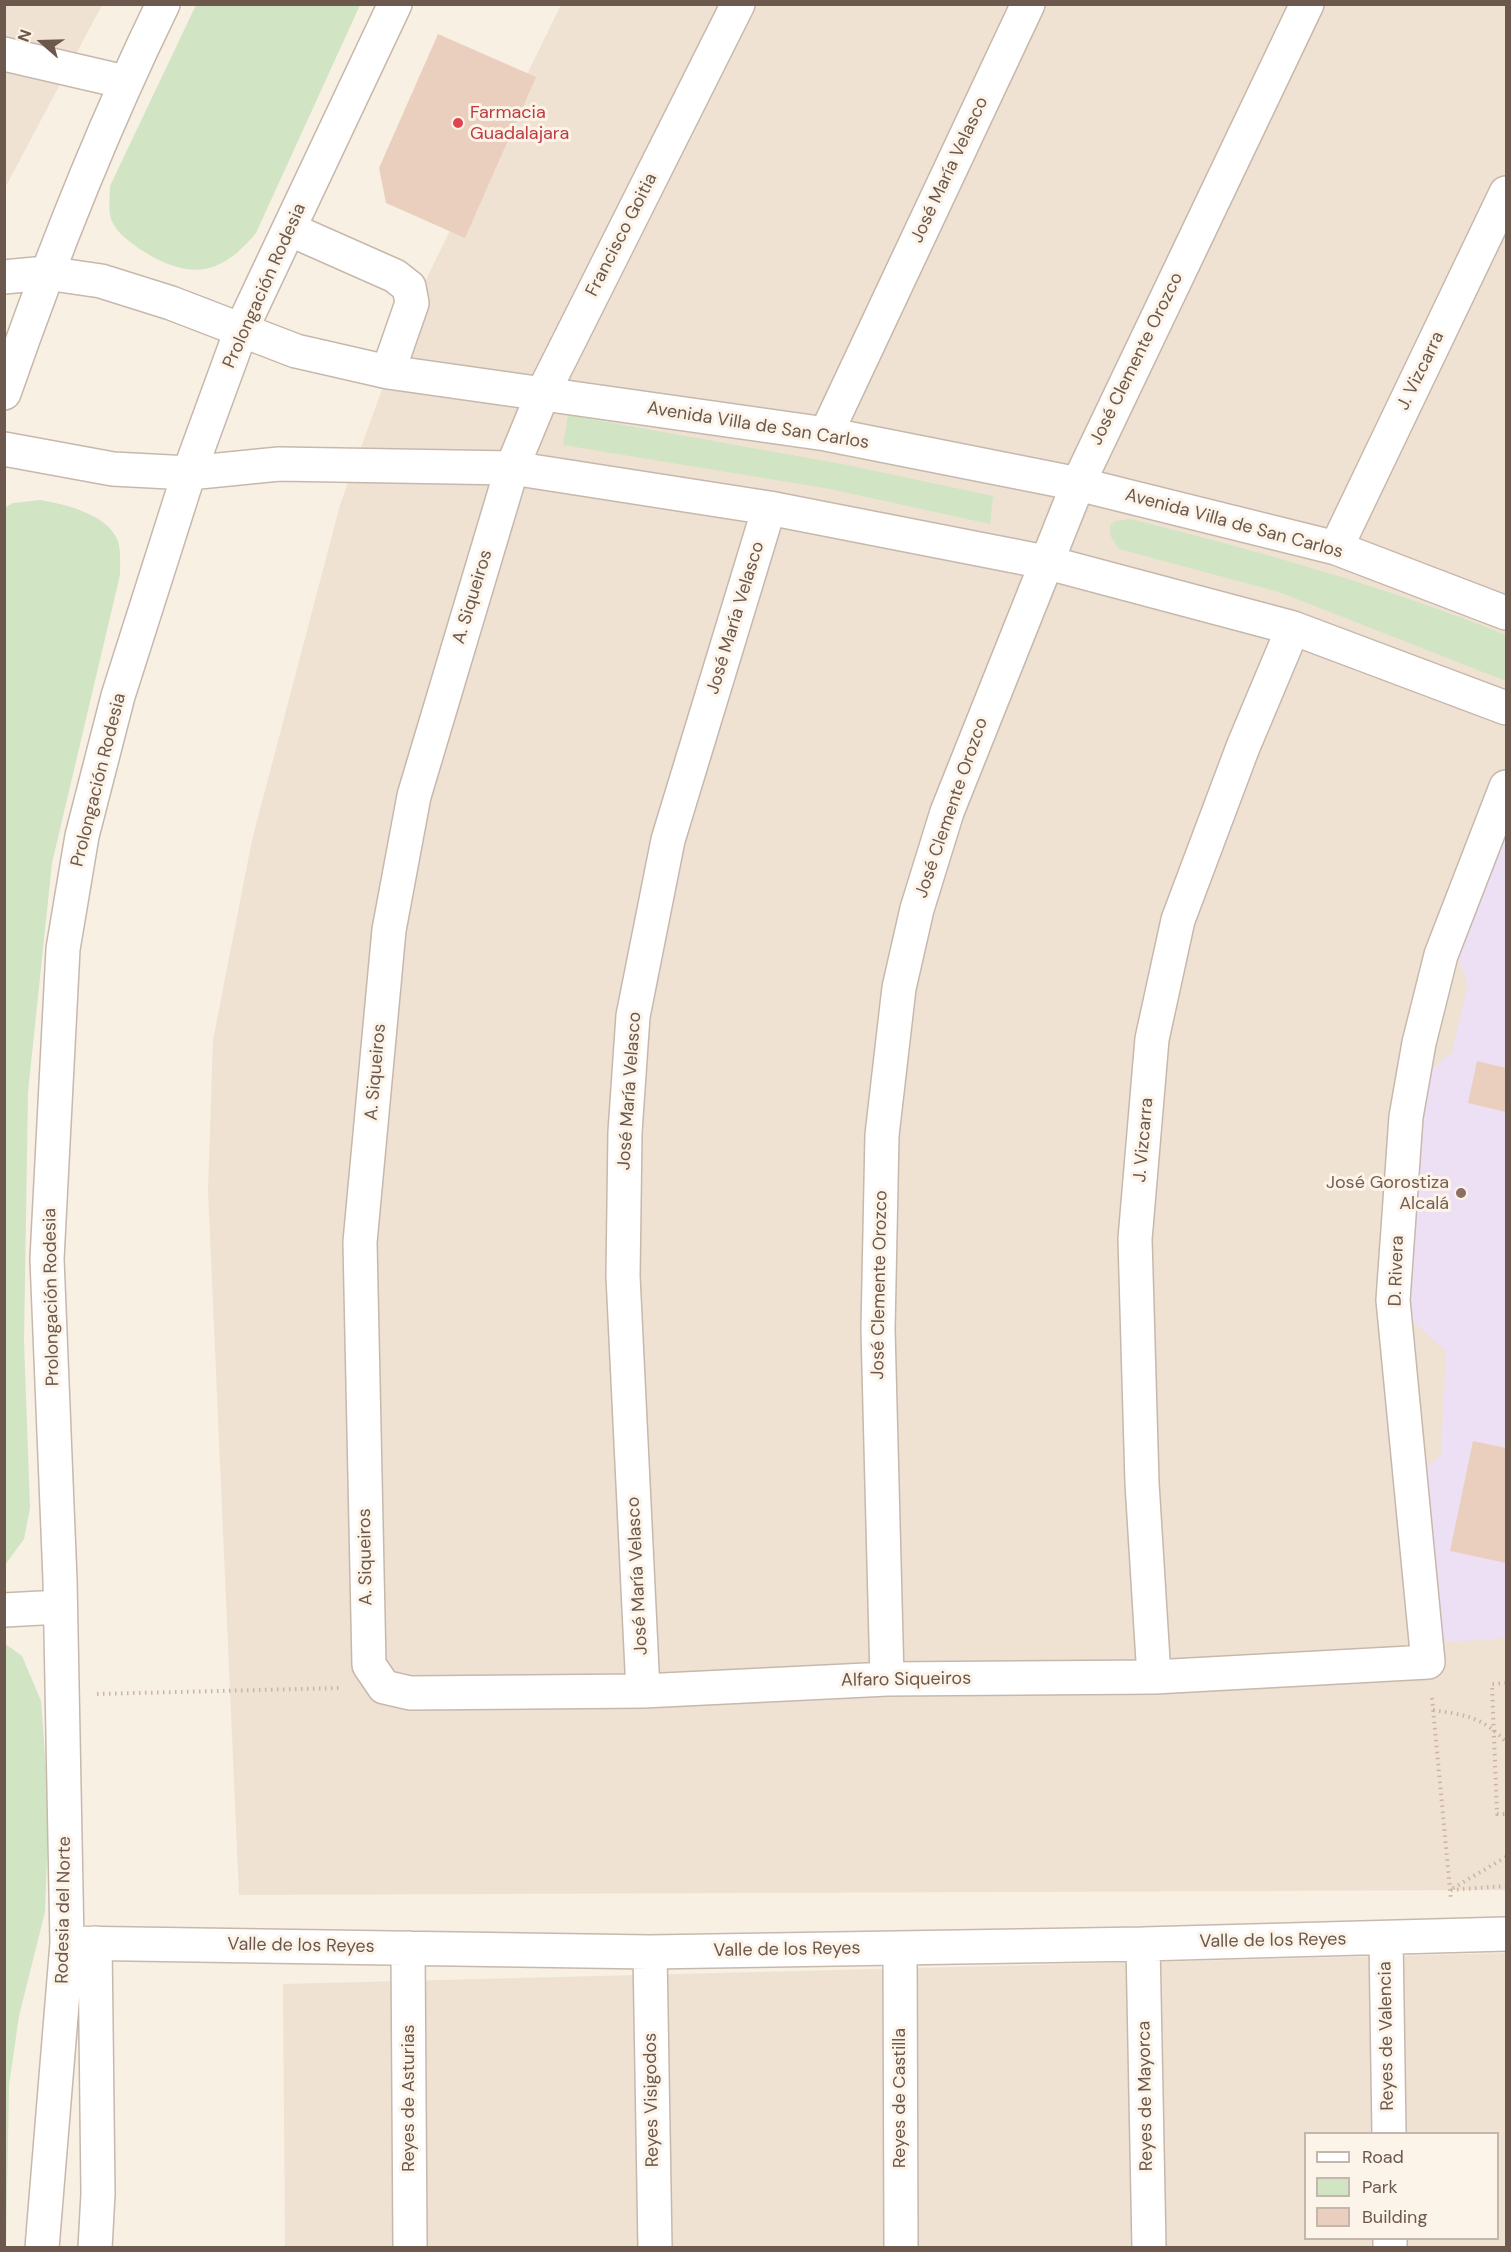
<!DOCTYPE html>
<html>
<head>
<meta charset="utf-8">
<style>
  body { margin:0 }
  #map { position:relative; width:1511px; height:2252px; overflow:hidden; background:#f8f0e3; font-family:"DM Sans",sans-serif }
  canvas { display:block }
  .frame { position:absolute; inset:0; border:6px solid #6d584d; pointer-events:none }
  .legend { position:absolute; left:1304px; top:2132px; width:195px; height:108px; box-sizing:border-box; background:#fcf4e8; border:2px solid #c3b6aa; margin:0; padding:8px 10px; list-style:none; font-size:18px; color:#6d584d }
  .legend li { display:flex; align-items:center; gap:12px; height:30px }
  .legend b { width:30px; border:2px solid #c3b6aa }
  .north { position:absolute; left:12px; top:12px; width:60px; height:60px; -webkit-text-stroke:4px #fcf4e8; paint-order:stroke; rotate:290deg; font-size:16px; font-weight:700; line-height:24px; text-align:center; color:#6d584d }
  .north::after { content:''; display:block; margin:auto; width:21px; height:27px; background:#6d584d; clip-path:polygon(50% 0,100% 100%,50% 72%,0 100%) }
</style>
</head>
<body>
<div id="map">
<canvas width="1511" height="2252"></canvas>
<div class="frame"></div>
<ul class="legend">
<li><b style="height:8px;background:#fff"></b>Road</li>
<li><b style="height:16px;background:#d1e4c4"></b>Park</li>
<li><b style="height:16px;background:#eacfbe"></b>Building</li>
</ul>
<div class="north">N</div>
</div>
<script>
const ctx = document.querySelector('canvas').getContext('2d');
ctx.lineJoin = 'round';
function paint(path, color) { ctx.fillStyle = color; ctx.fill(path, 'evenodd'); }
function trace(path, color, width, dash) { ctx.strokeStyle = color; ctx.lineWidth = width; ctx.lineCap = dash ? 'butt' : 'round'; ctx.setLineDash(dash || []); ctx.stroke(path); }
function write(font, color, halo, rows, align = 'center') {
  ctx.font = font + ' "DM Sans",sans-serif'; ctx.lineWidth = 6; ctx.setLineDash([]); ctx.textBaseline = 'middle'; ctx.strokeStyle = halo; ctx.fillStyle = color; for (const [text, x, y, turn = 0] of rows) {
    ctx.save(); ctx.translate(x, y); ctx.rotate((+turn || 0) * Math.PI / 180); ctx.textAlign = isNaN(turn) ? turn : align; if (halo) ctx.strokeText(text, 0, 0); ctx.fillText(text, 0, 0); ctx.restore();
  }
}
paint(new Path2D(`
  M5,5H102L5,188Z
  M561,5H1506V1890L239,1895L208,1191L213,1040L252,840L340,505L410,312Z
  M1506,1953V2247H285L283,1984ZM1306,2134H1498V2238H1306Z`), '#efe2d2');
paint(new Path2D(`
  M1506,829V1638L1434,1643L1415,1478L1441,1455L1446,1351L1403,1313L1428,1072L1452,1052L1468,984L1454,947Z`), '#ede0f4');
paint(new Path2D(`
  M196,5H360L256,233C221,275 191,281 143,251C131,243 116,233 111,219C108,210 110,195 110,186Z
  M568,415L847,465L993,496L990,524L830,489L563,445Z
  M40,500C64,504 108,514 118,541C121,550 120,565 120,575L52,863L28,1092L24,1341L30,1508L24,1539L5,1565L4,508L13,503Z
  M1131,519C1258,551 1384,586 1506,635V681L1279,592L1119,549L1111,537L1110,526L1115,521Z
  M4,1643L22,1656L41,1701L49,1807L45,1912L19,2016L9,2085L6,2248Z`), '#d1e4c4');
paint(new Path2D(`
  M438,34L536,77L465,238L386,203L379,168Z
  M1477,1061L1506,1068V1112L1468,1103Z
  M1473,1441L1506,1448V1563L1450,1551Z`), '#eacfbe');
const minor = new Path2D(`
  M738,4L543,393L512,468L414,796L389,930L360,1242L369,1665L384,1687L410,1693L643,1691L887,1679L1154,1677L1428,1662L1393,1300L1406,1117L1419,1043L1441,955L1506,787
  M4,54L125,82
  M289,229L395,276L409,287L412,303L388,372
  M4,277L46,273L101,281L171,303L296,351L388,372L826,434L1078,484L1336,548L1506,613
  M4,393C50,261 101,131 163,4
  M826,434L1028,4
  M4,449L113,469L189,473L279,464L512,468L769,508L1045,562L1293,628L1506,708
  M1336,548L1506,193
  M4,1610L60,1607
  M1154,1677L1142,1483L1135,1239L1152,1039L1178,920L1243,747L1293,628
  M887,1679L878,1329L882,1135L899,988L917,909L947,812L1078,484L1307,4
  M643,1691L623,1276L625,1132L633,1016L668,840L769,508
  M1386,1938L1389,2134
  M67,1943L650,1952L1143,1944L1506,1934
  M95,1943L98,2194L95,2248
  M1143,1944L1149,2248
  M408,1948L410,2248
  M900,1948L901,2248
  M650,1952L655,2248
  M1390,2238V2248
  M42,2248L67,1943L60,1580L47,1259L63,949L82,836L118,696L189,473L242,328L395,4`);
trace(minor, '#c7b8ac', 36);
trace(new Path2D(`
  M1506,1683L1492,1684L1497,1814H1506
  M97,1694L341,1688
  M1432,1698L1451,1900
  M1433,1710C1465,1715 1483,1717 1506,1742
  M1506,1857L1450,1890L1506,1886`), '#ceb3a2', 4, [1.5, 4.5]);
trace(minor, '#fff', 33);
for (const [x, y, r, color] of [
  [458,123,6,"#e0444e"],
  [1461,1193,6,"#8d6e63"]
]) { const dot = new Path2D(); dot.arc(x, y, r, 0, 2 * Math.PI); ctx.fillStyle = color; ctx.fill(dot); trace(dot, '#fcf4e8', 2); }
write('18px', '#be3a42', '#fcf4e8', [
  ["Farmacia",470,113],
  ["Guadalajara",470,134]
], 'left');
write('18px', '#6d584d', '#fcf4e8', [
  ["José María Velasco",950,170,-65],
  ["Francisco Goitia",622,235,-63],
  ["Prolongación Rodesia",265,286,-66],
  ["José Clemente Orozco",1137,359,-64],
  ["J. Vizcarra",1421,371,-64],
  ["Avenida Villa de San Carlos",758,426,9],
  ["Avenida Villa de San Carlos",1234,524,15],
  ["A. Siqueiros",473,597,-73],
  ["José María Velasco",736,618,-73],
  ["Prolongación Rodesia",99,780,-76],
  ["José Clemente Orozco",952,808,-71],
  ["A. Siqueiros",376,1072,-85],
  ["José María Velasco",630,1091,-86],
  ["J. Vizcarra",1144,1140,-85],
  ["D. Rivera",1397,1271,-88],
  ["José Clemente Orozco",880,1285,-89],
  ["Prolongación Rodesia",52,1297,-91],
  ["A. Siqueiros",366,1557,-91],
  ["José María Velasco",638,1576,-93],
  ["Alfaro Siqueiros",906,1680,-1],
  ["Rodesia del Norte",64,1910,-89],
  ["Valle de los Reyes",1273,1941,-1],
  ["Valle de los Reyes",301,1946,1],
  ["Valle de los Reyes",787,1950,-1],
  ["Reyes de Valencia",1387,2036,-91],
  ["Reyes de Mayorca",1146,2096,-91],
  ["Reyes de Asturias",409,2098,-90],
  ["Reyes de Castilla",900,2098,-90],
  ["Reyes Visigodos",652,2100,-91]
]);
write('18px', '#785e54', '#fcf4e8', [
  ["José Gorostiza",1449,1183],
  ["Alcalá",1449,1204]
], 'right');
</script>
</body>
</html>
